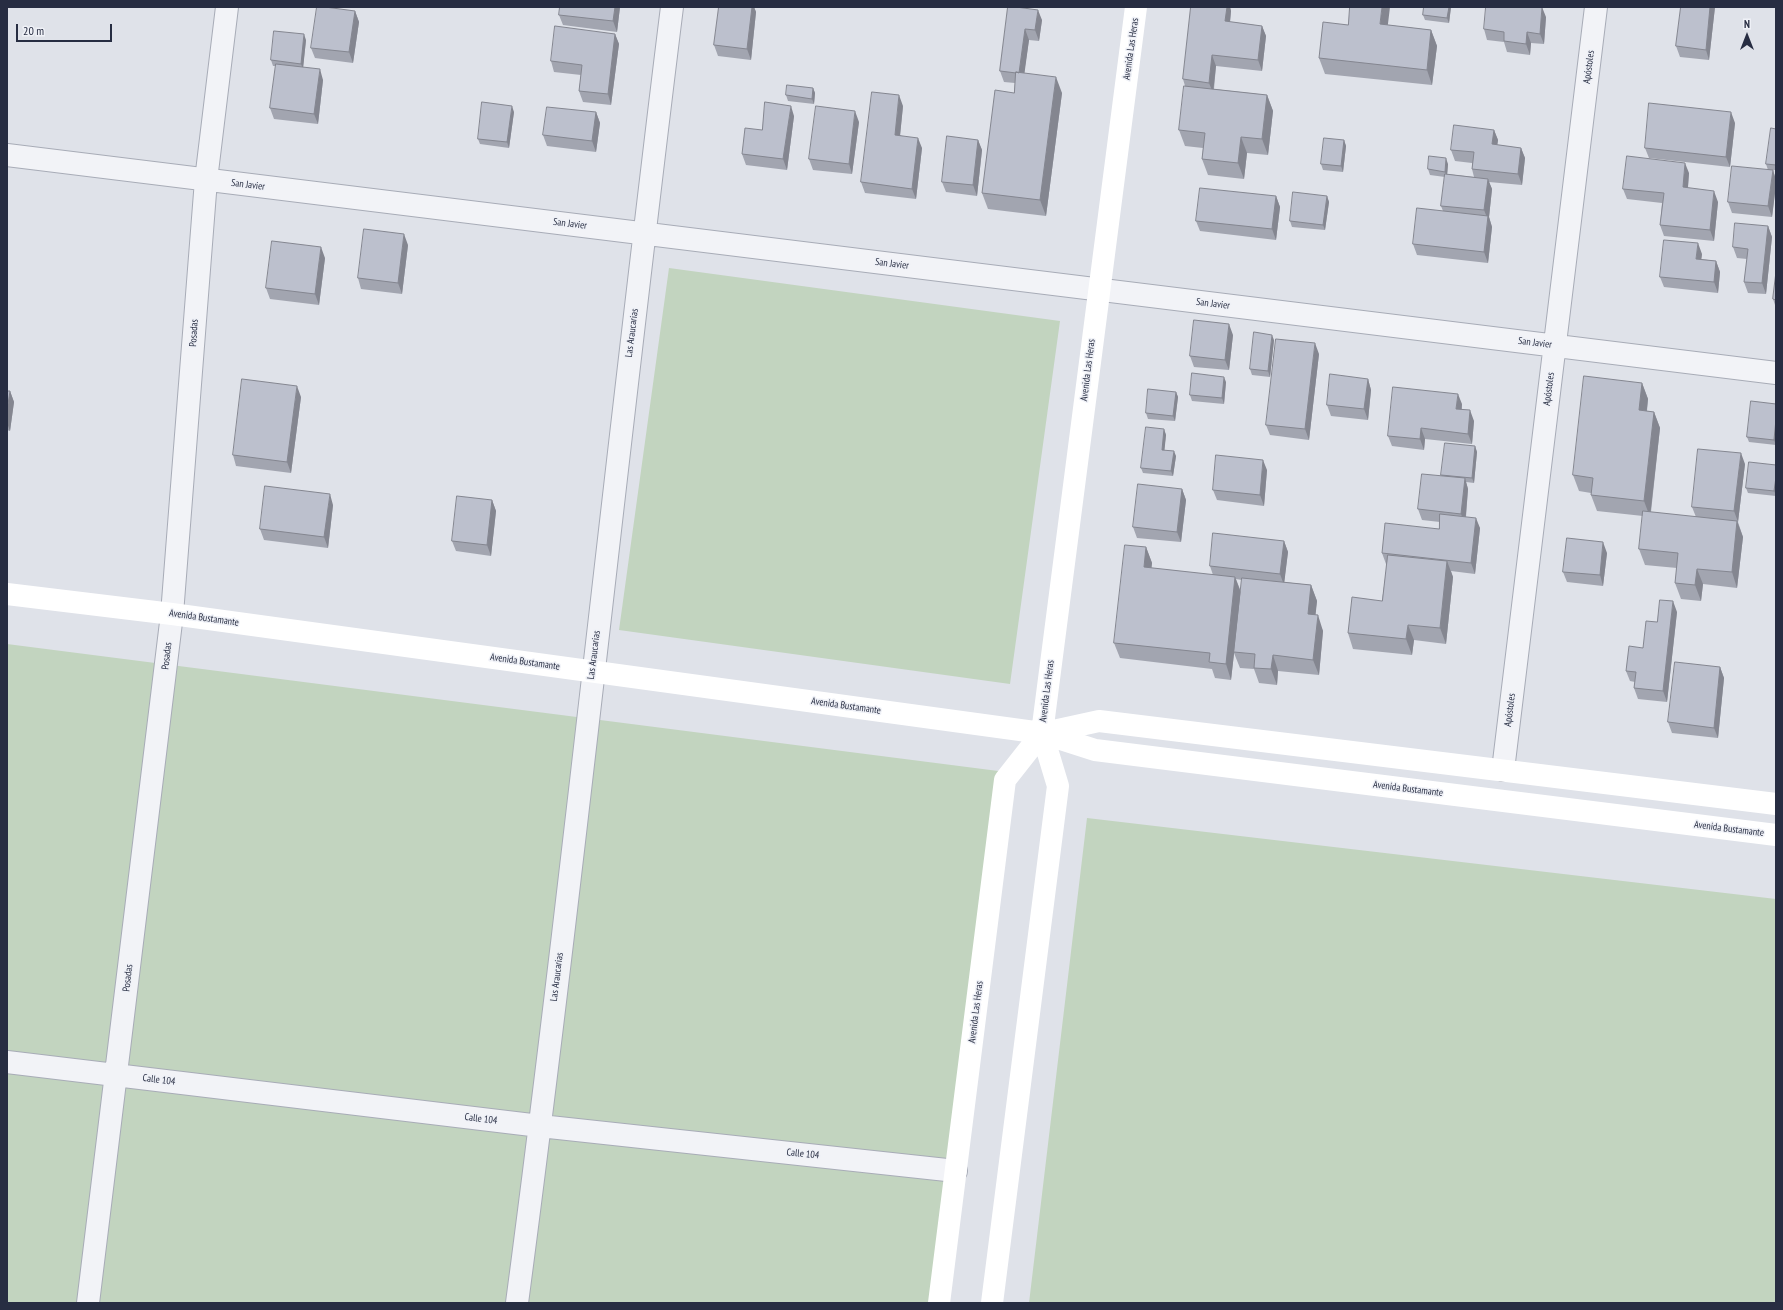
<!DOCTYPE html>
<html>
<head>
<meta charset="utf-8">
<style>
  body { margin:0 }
  #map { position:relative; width:1783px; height:1310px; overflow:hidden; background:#dfe2e9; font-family:"PT Sans Narrow",sans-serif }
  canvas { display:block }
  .frame { position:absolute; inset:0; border:8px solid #272d42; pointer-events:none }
  .north { position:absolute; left:1727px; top:16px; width:40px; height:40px; -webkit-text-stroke:3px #eff1f7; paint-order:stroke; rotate:0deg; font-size:11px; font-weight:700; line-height:16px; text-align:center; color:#272d42 }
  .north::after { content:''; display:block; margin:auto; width:14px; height:18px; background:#272d42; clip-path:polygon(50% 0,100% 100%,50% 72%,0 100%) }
  .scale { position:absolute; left:16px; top:24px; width:96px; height:18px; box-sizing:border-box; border:2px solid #272d42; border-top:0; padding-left:5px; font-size:12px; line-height:14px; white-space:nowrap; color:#272d42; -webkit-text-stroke:3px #eff1f7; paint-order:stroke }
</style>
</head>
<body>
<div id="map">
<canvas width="1783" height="1310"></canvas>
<div class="frame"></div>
<div class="north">N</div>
<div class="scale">20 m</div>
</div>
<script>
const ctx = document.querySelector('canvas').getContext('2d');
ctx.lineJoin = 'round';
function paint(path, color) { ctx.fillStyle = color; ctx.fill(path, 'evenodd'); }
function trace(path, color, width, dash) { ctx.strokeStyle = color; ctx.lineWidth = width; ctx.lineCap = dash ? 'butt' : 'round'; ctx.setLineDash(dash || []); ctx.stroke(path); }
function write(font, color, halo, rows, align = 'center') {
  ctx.font = font + ' "PT Sans Narrow",sans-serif'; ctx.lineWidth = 3; ctx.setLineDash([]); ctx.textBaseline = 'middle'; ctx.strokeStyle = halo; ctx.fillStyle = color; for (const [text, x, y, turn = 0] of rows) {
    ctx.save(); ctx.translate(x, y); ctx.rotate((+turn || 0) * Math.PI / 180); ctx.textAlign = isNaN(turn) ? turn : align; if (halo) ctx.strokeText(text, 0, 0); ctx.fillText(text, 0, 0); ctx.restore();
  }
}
paint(new Path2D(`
  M669,268L1060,321L1010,684L619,630Z
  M7,644L1006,772L940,1303H7Z
  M1087,818L1776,899V1303H1029Z`), '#c2d4bf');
const street = new Path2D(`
  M7,155L1776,373
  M1503,770L1596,7
  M7,1062L540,1126L956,1171
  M88,1303L172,614L206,180L227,7
  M517,1303C574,872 618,439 672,7`);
trace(street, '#a8acb7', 24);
trace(street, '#f2f3f7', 22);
trace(new Path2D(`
  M7,594L172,614L1042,733L1095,750L1776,835
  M1044,733L1099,721L1776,804
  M939,1303L1005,780L1042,733
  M992,1303L1058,786L1042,733L1136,7`), '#fff', 22);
paint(new Path2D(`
  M620,7L617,32L563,25L559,15Z
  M719,7H754L756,12L751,60L718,56L714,45Z
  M1008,7L1042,20L1039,41L1029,40L1024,73L1062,93L1046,216L988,209L982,193L1014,93L1015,83L1004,82L1000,71Z
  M1191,7H1230L1231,11L1230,22L1262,26L1266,36L1262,71L1216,66L1214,89L1267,95L1273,111L1268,155L1247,153L1244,179L1208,175L1202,159L1203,148L1185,146L1179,130L1185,86L1183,79Z
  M1424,7H1451L1449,23L1425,20L1423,15Z
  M1681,7H1715L1709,60L1680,57L1676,46Z
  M355,11L359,22L353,63L315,58L311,48Z
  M1546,17L1544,44L1531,43L1530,55L1507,52L1504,42L1487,40L1484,29Z
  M1348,25H1388L1431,30L1437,46L1432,85L1325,74L1319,58Z
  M615,34L619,44L611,105L583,102L579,91L581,75L554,72L551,61Z
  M306,40L303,67L323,80L318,124L274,119L270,108L276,66H273L271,60Z
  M813,88L815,93L814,104L788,101L786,95Z
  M903,106L900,135L922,148L916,199L865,193L861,182Z
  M514,112L509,148L480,144L478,139Z
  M596,112L600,123L596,152L547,146L543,135Z
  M794,116L787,170L746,165L742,154L762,130Z
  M859,122L852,174L813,170L809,159Z
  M1735,123L1730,167L1649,158L1645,148Z
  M1776,129V170H1773L1776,180V185L1772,217L1732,213L1728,202L1768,170L1766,164Z
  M1494,130L1498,140L1497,145L1521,148L1525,158L1522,185L1489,182L1492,189L1489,217L1492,227L1488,263L1417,255L1413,244L1443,211L1441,206L1445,177L1430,175L1428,169L1448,164L1447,174L1474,177L1472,169V163L1455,161L1451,150Z
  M978,140L982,150L977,196L946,192L942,182Z
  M1344,140L1346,146L1343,172L1323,170L1321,164Z
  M1689,173L1688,188L1718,202L1714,241L1664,236L1660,225L1662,203L1627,199L1623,189Z
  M1276,196L1280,207L1276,240L1200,231L1196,221Z
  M1327,196L1329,202L1325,230L1292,227L1290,221Z
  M1768,226L1772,237L1766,294L1748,293L1744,282L1747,259L1737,258L1733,247Z
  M408,245L402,294L361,289L358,278Z
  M1702,254L1701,259L1716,261L1720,272L1718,293L1664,287L1660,277Z
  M325,258L319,305L270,299L266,288Z
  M1776,272V308L1773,299Z
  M1233,335L1229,370L1194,367L1190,356Z
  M1274,340L1270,377L1252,375L1250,369Z
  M1319,354L1309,440L1270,435L1266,425Z
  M1368,379L1371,390L1368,420L1331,416L1327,405Z
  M1226,382L1224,404L1192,401L1190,395Z
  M1642,383L1648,399L1647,411L1654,412L1660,428L1651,512L1696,517L1692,507L1745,464L1738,522L1743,537L1737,588L1703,584L1701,601L1681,599L1675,583L1677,568L1645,565L1639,549L1643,516L1597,511L1591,495V493L1579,491L1573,475Z
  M7,391H10L14,402L10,431L7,430Z
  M1176,392L1178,397L1175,421L1148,419L1146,413Z
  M301,397L291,473L236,466L233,455Z
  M1462,404V410L1474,421L1472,444L1425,439L1424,450L1392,446L1388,436Z
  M1776,404V445L1749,442L1747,437Z
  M1164,429L1166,435L1164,450L1176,456L1173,476L1143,473L1141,468Z
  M1475,446L1477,452L1474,483L1466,482L1468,489L1466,517L1480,528L1475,574L1451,571L1453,577L1446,644L1414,640L1412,655L1353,649L1348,633L1382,601L1387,564H1386L1382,553L1439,529L1440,522L1422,520L1418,509L1442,476L1441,475Z
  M1776,465V496L1748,493L1746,488Z
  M1267,470L1264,506L1217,500L1213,490Z
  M1182,489L1186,500L1181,542L1137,538L1133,527Z
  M492,500L496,511L491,556L456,551L452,541Z
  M333,505L328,548L264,540L260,529Z
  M1284,541L1288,552L1284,582L1311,585L1317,601L1315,615L1323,631L1319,675L1278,671L1277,685L1259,683L1254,669L1240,668L1234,653L1231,680L1215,678L1212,669L1120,658L1114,643L1146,547L1152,563L1151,568L1213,575L1210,566ZM1236,579L1242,580L1241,592Z
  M1607,553L1603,586L1567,582L1563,572Z
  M1677,612L1667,702L1638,699L1634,688L1635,682L1630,681L1626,671L1643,648L1657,622Z
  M1720,667L1724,678L1718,738L1672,733L1668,722Z`), '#a2a5b0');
paint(new Path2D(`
  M615,7H620L617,32L613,21Z
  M752,7H754L756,12L751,60L747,49Z
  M1227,7H1230L1231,11L1229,32L1225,21Z
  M1382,7H1390L1386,40L1380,24Z
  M1449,7H1451L1449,23L1447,18Z
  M1542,7L1546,17L1544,44L1540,34Z
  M1710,7H1715L1709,60L1706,50Z
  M1038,10L1042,20L1039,41L1035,30Z
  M355,11L359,22L353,63L349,52Z
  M1262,26L1266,36L1262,71L1258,60Z
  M1025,29L1029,40L1023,84L1019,74Z
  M1431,30L1437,46L1432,85L1427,70Z
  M1527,32L1531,43L1530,55L1526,44Z
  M304,34L306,40L303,69L301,64Z
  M615,34L619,44L611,105L608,94Z
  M1212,55L1216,66L1213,93L1209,83Z
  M320,69L323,80L318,124L314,114Z
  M1056,77L1062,93L1046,216L1040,200Z
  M813,88L815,93L814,104L812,99Z
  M899,95L903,106L899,146L895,135Z
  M1267,95L1273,111L1268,155L1262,139Z
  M512,106L514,112L509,148L507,142Z
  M791,106L794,116L787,170L783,159Z
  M855,111L859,122L852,174L849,164Z
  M596,112L600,123L596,152L592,141Z
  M1731,112L1735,123L1730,167L1726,157Z
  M1494,130L1498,140L1496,155L1492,144Z
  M1241,137L1247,153L1244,179L1238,163Z
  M918,138L922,148L916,199L912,189Z
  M978,140L982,150L977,196L973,185Z
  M1344,140L1346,146L1343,172L1341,166Z
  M1521,148L1525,158L1522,185L1518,174Z
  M1446,158L1448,164L1447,177L1445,172Z
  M1685,163L1689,173L1687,198L1683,187Z
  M1773,170L1776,180V185L1772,217L1768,206Z
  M1488,179L1492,189L1489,217L1492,227L1488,263L1484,252L1488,220L1484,210Z
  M1714,191L1718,202L1714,241L1710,230Z
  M1276,196L1280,207L1276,240L1272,229Z
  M1327,196L1329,202L1325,230L1323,225Z
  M1768,226L1772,237L1766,294L1762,283Z
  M404,234L408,245L402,294L398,283Z
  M1698,243L1702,254L1700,270L1696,259Z
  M321,247L325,258L319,305L315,294Z
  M1716,261L1720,272L1718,293L1714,282Z
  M1229,324L1233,335L1229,370L1225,360Z
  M1272,335L1274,340L1270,377L1268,371Z
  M1315,343L1319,354L1309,440L1305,429Z
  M1224,377L1226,382L1224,404L1222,398Z
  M1368,379L1371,390L1368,420L1364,409Z
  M1642,383L1648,399L1645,426L1639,410Z
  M297,386L301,397L291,473L287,462Z
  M10,391L14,402L10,431L7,423V411Z
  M1176,392L1178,397L1175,421L1173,416Z
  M1458,394L1462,404L1460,420L1456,409Z
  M1470,410L1474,421L1472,444L1468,434Z
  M1654,412L1660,428L1650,517L1644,501Z
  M1776,419V445L1774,440Z
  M1421,428L1425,439L1424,450L1420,439Z
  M1164,429L1166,435L1164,455L1162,450Z
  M1475,446L1477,452L1474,483L1472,478Z
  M1174,451L1176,456L1173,476L1171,471Z
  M1741,453L1745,464L1738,522L1734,511Z
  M1263,460L1267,470L1264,506L1260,495Z
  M1776,477V495L1774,491Z
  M1465,478L1468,489L1465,525L1461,514Z
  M1182,489L1186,500L1181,542L1177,532Z
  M330,494L333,505L328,548L324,537Z
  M492,500L496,511L491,556L487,545Z
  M1476,518L1480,528L1475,574L1471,563Z
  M1737,521L1743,537L1737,588L1732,572Z
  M1284,541L1288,552L1284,585L1280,574Z
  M1603,542L1607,553L1603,586L1600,575Z
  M1146,547L1152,563L1150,583L1144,567Z
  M1447,561L1453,577L1446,644L1440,628Z
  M1697,569L1703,584L1701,601L1695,585Z
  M1235,577L1241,593L1231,680L1226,664Z
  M1311,585L1317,601L1314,630L1308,614Z
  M1673,601L1677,612L1667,702L1663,691Z
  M1318,615L1323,631L1319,675L1313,660Z
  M1408,625L1414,640L1412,655L1406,639Z
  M1273,655L1278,671L1277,685L1271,669Z
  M1720,667L1724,678L1718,738L1714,728Z`), '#848690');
const building = new Path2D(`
  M317,7H325L355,11L349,52L311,48Z
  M560,7H615L613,21L559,15Z
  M719,7H752L747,49L714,45Z
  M1008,7H1016L1038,10L1035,30L1025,29L1019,73L1016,72V73L1000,71Z
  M1191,7H1227L1225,21L1262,26L1258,60L1212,55L1209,83L1183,79Z
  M1350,7H1382L1380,24L1431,30L1427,70L1319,58L1323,22L1348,25Z
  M1424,7H1449L1447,18L1423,15Z
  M1486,7H1542L1540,34L1527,32L1526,44L1504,41V32L1484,29Z
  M1681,7H1710L1706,50L1676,46Z
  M555,26L615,34L608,94L579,91L582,65L551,61Z
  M274,31L304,34L301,64L271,60Z
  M276,64L320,69L314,114L270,108Z
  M1016,72L1056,77L1040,200L982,193L995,90L1014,93Z
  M787,85L813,88L812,99L786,95Z
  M1184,86L1267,95L1262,139L1241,137L1238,163L1202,159L1205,133L1179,130Z
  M872,92L899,95L895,135L918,138L912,189L861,182Z
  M482,102L512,106L507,142L478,139Z
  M765,102L791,106L783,159L742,154L745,128L762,130Z
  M1649,103L1731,112L1726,157L1645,148Z
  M816,106L855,111L849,164L809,159Z
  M547,107L596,112L592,141L543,135Z
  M1454,125L1494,130L1492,144L1521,148L1518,174L1472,169L1474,152L1451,150Z
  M1771,128L1776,129V165L1766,164Z
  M947,136L978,140L973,185L942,182Z
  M1324,138L1344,140L1341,166L1321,164Z
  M1429,156L1446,158L1445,172L1428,169Z
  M1627,156L1685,163L1683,187L1714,191L1710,230L1660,225L1664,193L1623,189Z
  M1732,166L1773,170L1768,206L1728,202Z
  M1445,174L1488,179L1484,210L1441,206Z
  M1200,188L1276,196L1272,229L1196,221Z
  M1293,192L1327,196L1323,225L1290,221Z
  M1417,208L1488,216L1484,252L1413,244Z
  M1735,223L1768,226L1762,283L1744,282L1748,249L1733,247Z
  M364,229L404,234L398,283L358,278Z
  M1664,240L1698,243L1696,259L1716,261L1714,282L1660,277Z
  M272,241L321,247L315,294L266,288Z
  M1776,272V300L1773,299Z
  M1194,320L1229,324L1225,360L1190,356Z
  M1254,332L1272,335L1268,371L1250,369Z
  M1276,339L1315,343L1305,429L1266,425Z
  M1192,373L1224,377L1222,398L1190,395Z
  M1330,374L1368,379L1364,409L1327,405Z
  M1584,376L1642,383L1639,410L1654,412L1644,501L1591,495L1593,478L1573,475Z
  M242,379L297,386L287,462L233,455Z
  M1393,387L1458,394L1456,409L1470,410L1468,434L1421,428L1420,439L1388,436Z
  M1148,389L1176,392L1173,416L1146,413Z
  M7,391H10L7,411Z
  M1751,401L1776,404V419L1774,440L1747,437Z
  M1146,427L1164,429L1162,450L1174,451L1171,471L1141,468Z
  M1445,443L1475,446L1472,478L1441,475Z
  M1698,449L1741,453L1734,511L1692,507Z
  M1216,455L1263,460L1260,495L1213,490Z
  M1749,462L1776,465V477L1774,491L1746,488Z
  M1422,474L1465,478L1461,514L1418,509Z
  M1138,484L1182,489L1177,532L1133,527Z
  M265,486L330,494L324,537L260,529Z
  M457,496L492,500L487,545L452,541Z
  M1643,511L1737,521L1732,572L1697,569L1695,585L1675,583L1678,553L1639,549Z
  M1440,514L1476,518L1471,563L1382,553L1385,523L1439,529Z
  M1213,533L1284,541L1280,574L1210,566Z
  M1567,538L1603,542L1600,575L1563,572Z
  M1125,545L1146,547L1144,567L1235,577L1226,664L1209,662L1210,653L1114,643Z
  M1388,555L1447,561L1440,628L1408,625L1406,639L1348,633L1352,597L1382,601Z
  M1242,578L1311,585L1308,614L1318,615L1313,660L1273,655L1271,669L1254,668L1255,654L1234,652Z
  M1660,600L1673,601L1663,691L1634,688L1636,672L1626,671L1629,646L1643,648L1646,621L1657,622Z
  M1675,662L1720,667L1714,728L1668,722Z`);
paint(building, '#bcc0cd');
trace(building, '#848690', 1);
write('10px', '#272d42', '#eff1f7', [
  ["Avenida Las Heras",1131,49,-82],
  ["Apóstoles",1589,67,-83],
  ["San Javier",248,185,7],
  ["San Javier",570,224,7],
  ["San Javier",892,264,7],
  ["San Javier",1213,304,7],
  ["Posadas",194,333,-86],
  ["Las Araucarias",632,333,-83],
  ["San Javier",1535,343,7],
  ["Avenida Las Heras",1088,370,-83],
  ["Apóstoles",1549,389,-83],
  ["Avenida Bustamante",204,618,8],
  ["Las Araucarias",594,655,-83],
  ["Posadas",167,656,-83],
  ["Avenida Bustamante",525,662,8],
  ["Avenida Las Heras",1047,691,-83],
  ["Avenida Bustamante",846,706,8],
  ["Apóstoles",1510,710,-83],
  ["Avenida Bustamante",1408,789,7],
  ["Avenida Bustamante",1729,829,7],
  ["Las Araucarias",557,977,-83],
  ["Posadas",128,978,-83],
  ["Avenida Las Heras",976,1012,-83],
  ["Calle 104",159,1080,7],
  ["Calle 104",481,1119,7],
  ["Calle 104",803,1154,6]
]);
</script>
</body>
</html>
